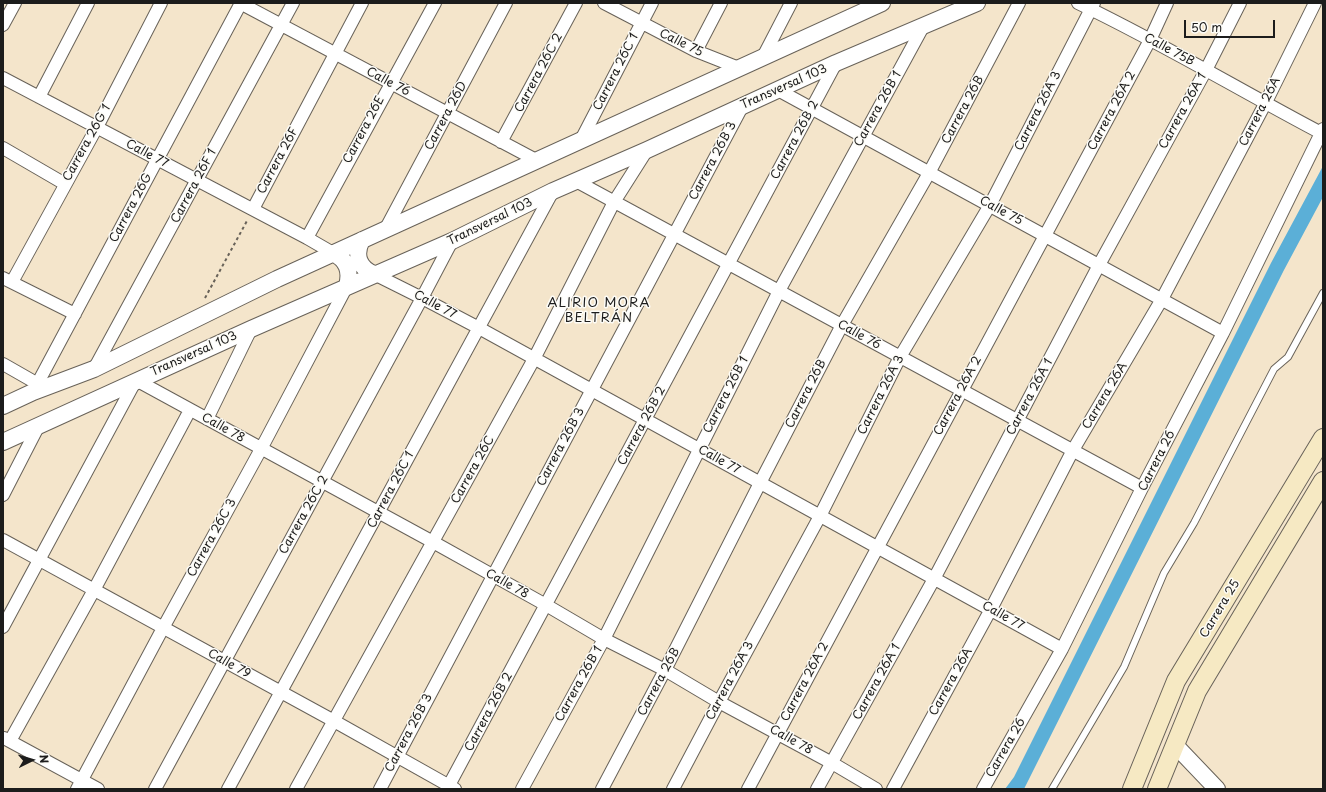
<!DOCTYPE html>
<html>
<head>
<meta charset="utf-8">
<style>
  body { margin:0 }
  #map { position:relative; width:1326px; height:792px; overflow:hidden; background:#f4e5cb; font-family:"Playpen Sans",sans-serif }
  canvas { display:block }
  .frame { position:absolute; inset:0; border:4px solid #1c1c1c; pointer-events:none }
  .north { position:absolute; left:12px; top:740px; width:40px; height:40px; -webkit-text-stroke:3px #fdfcf7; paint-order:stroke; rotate:85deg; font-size:11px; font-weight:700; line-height:16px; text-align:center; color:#1c1c1c }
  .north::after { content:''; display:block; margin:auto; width:14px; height:18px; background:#1c1c1c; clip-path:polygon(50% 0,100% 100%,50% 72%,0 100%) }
  .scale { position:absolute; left:1184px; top:20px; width:91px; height:18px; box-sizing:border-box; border:2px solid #1c1c1c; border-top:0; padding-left:5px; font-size:12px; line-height:14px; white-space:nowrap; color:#1c1c1c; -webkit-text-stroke:3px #fdfcf7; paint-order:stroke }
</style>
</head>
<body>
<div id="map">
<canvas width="1326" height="792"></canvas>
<div class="frame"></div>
<div class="north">N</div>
<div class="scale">50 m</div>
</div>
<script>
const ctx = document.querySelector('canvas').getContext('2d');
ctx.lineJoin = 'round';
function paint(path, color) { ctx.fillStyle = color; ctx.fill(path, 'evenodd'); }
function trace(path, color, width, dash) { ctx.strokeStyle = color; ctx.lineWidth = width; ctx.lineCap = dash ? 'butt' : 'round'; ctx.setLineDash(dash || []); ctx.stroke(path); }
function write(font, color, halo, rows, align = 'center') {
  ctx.font = font + ' "Playpen Sans",sans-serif'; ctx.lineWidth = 3; ctx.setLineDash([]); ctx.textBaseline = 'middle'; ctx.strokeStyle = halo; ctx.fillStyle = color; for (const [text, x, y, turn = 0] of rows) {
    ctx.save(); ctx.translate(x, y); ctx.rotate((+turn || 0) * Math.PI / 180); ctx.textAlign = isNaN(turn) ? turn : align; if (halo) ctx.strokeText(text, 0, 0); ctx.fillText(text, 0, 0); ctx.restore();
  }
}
paint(new Path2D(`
  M1323,166V197L1284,270L1026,785L1024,789H1005L1014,777L1271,263Z`), '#5bafd7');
const service = new Path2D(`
  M1052,789L1124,667L1164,573L1194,523L1274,369L1288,357L1323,293`);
const minor = new Path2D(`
  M240,3L536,160
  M604,3L696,51L739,68
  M1078,3C1162,43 1241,91 1323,134
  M3,25L15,3
  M696,51L721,3
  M763,57L791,3
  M3,78L307,238L333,253
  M778,90L1223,333
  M39,97L88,3
  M581,140L652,3
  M501,142L576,3
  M3,148L65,184
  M576,181L1142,488
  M253,209L362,3
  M385,230L506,3
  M307,238L435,3
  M374,274L422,298L479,328L1062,649
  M3,278L75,314
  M12,282L97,127L161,3
  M3,364L38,384
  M94,369L293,3
  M33,392L241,3
  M207,419L251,329
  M3,495L39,425
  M3,540L334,721L455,789
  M3,627L136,380L433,542L546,605L604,639L665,670L719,702L832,763L876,789
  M4,738L98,789
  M10,741L94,590L190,410
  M77,789L163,628L261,449L347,286
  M155,789L422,298L452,241
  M228,789L553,191
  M296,789L534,359L614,202L647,150
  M380,789L743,105
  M447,789L836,63
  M522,789L604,639L779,291L924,25
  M602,789L665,670L760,483L842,325L929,173L1019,3
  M673,789L719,702L820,516L900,357L990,205L1094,3
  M748,789L1150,40L1167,3
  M817,789L934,579L1099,265L1206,70L1240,3
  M893,789L991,609L1073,450L1162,299L1265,104L1315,3
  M983,789L1062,649L1142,488L1223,333L1323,129`);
const tertiary = new Path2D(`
  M362,240C354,255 359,268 374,274
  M333,253C347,260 351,271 347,286
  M3,406L33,392L94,369L277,279L882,3
  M3,442L251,329L452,241L553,191L647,150L836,63L977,3
  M1175,745L1217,789`);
const secondary = new Path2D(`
  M1132,789L1176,681L1323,438
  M1157,789L1197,691L1323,481`);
trace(service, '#686259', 8);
trace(minor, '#686259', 14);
trace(tertiary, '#686259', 18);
trace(secondary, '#686259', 20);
trace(new Path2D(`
  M205,298L248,219`), '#686259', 2, [3, 3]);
trace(service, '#fff', 6);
trace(minor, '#fff', 12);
trace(tertiary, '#fff', 16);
trace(secondary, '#f6e9c3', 18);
write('12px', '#1c1c1c', '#fdfcf7', [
  ["Calle 75",681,43,26],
  ["Calle 75B",1169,50,28],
  ["Carrera 26C 1",616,72,-63],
  ["Carrera 26C 2",539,73,-62],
  ["Calle 76",388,82,28],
  ["Transversal 103",784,87,-24],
  ["Carrera 26B 1",878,109,-61],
  ["Carrera 26B",963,110,-62],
  ["Carrera 26A 3",1038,111,-63],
  ["Carrera 26A 2",1112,111,-62],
  ["Carrera 26A 1",1183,111,-61],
  ["Carrera 26A",1260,112,-63],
  ["Carrera 26D",446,116,-62],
  ["Carrera 26E",364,130,-62],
  ["Carrera 26B 2",795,140,-62],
  ["Carrera 26G 1",87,143,-61],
  ["Calle 77",147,154,28],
  ["Carrera 26F",278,161,-62],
  ["Carrera 26B 3",713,161,-62],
  ["Carrera 26F 1",194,186,-62],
  ["Carrera 26G",131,208,-62],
  ["Calle 75",1001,211,28],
  ["Transversal 103",490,222,-26],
  ["Calle 77",435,305,28],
  ["Calle 76",859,335,29],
  ["Transversal 103",194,354,-24],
  ["Carrera 26B",806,394,-63],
  ["Carrera 26B 1",726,395,-63],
  ["Carrera 26A 3",881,395,-63],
  ["Carrera 26A 2",958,396,-62],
  ["Carrera 26A",1105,396,-59],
  ["Carrera 26A 1",1030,397,-62],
  ["Carrera 26B 2",642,426,-62],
  ["Calle 78",223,428,29],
  ["Carrera 26B 3",561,447,-62],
  ["Calle 77",719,460,29],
  ["Carrera 26",1157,461,-63],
  ["Carrera 26C",473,470,-61],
  ["Carrera 26C 1",391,490,-62],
  ["Carrera 26C 2",304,515,-61],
  ["Carrera 26C 3",212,538,-61],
  ["Calle 78",507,584,29],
  ["Carrera 25",1220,609,-59],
  ["Calle 77",1003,616,29],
  ["Calle 79",229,664,29],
  ["Carrera 26A 3",730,681,-62],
  ["Carrera 26B",659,682,-62],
  ["Carrera 26A 2",805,682,-62],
  ["Carrera 26A 1",877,682,-61],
  ["Carrera 26A",951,682,-61],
  ["Carrera 26B 1",579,684,-61],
  ["Carrera 26B 2",489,712,-62],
  ["Carrera 26B 3",409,733,-62],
  ["Calle 78",791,740,29],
  ["Carrera 26",1006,748,-60]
]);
ctx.letterSpacing = '1px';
write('13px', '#1c1c1c', '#fdfcf7', [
  ["ALIRIO MORA",599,303],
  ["BELTRÁN",599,318]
]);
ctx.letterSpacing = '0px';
</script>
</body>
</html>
